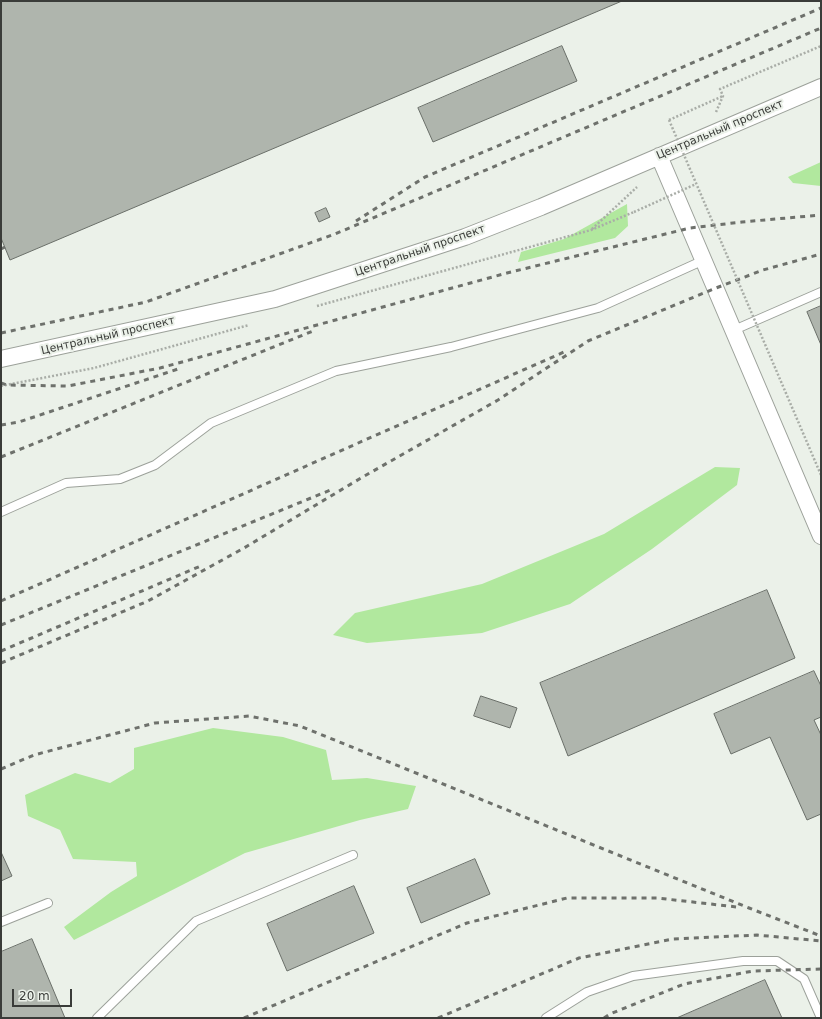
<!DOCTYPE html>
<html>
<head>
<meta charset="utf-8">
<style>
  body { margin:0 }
  #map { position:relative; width:822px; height:1019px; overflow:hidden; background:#ebf1e9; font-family:"DejaVu Sans",sans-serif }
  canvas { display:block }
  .frame { position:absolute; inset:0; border:2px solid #3a3c39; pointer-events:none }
  .scale { position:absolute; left:12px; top:989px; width:60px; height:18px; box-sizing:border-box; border:2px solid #3a3c39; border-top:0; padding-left:5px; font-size:12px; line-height:14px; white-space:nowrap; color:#3a3c39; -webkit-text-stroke:3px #ebf1e9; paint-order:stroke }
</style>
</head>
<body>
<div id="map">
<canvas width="822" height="1019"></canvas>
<div class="frame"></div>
<div class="scale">20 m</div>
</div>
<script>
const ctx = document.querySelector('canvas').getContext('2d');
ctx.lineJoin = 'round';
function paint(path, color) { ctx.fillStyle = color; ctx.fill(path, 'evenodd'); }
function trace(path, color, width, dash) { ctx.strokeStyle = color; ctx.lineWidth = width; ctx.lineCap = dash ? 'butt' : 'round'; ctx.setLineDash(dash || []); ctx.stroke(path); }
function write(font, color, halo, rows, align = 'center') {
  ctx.font = font + ' "DejaVu Sans",sans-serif'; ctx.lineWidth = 4; ctx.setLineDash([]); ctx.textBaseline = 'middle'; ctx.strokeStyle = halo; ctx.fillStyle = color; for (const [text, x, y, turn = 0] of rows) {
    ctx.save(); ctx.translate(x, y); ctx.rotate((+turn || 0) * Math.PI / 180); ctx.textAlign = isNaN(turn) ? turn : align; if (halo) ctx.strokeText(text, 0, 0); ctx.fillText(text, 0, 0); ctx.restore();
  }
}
paint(new Path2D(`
  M821,162V186L793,183L788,177Z
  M627,204L628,226L615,238L518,262L521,252L564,239Z
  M715,467L740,468L737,485L652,549L570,604L482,633L367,643L333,635L355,613L482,584L604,534Z
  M213,728L283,737L326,750L332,780L367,778L416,786L408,809L360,820L245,853L74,940L64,927L111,892L137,876L136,862L73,859L60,830L28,816L25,795L75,773L110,783L134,769V748Z`), '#b1e89e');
const building = new Path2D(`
  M1,1H622L10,260L1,238Z
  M562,46L577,81L433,142L418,108Z
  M326,208L330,217L319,222L315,213Z
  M821,306V345L807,312Z
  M767,590L795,658L568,756L540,683Z
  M814,671L821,686V717L814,720L821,735V814L807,820L770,737L731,754L714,714Z
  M481,696L517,708L510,728L474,716Z
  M1,852L12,876L1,881Z
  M475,859L490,894L421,923L407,888Z
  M354,886L374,933L287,971L267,924Z
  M32,939L65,1018H1V952Z
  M765,980L782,1018H677Z`);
paint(building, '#afb5ad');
trace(building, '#6a6f69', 1);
const service = new Path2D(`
  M734,330L821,292
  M1,512L66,483L120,479L155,465L211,423L336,371L451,347L598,308L704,260
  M1,922L48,903
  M97,1018L196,921L353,855
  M546,1018L587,992L633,976L743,961H777L804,979L821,1018`);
const minor = new Path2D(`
  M659,156L821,536
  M1,359L275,299L465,237L541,207L821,87`);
trace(service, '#9ca19a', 10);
trace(minor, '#9ca19a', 18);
trace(new Path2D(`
  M716,112L723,96L720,89L821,46
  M669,120L723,96
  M592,229L637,187
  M317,306L591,230L634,212
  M1,386L94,368L249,325`), '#a9ada7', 2.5, [2, 2]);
trace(service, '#fff', 8);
trace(minor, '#fff', 16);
trace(new Path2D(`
  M356,221L425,177L821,8
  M1,249L5,247
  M1,333L146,302L335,234L821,28
  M1,383L7,385L68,386L160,368L507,273L690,228L742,222L821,215
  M1,425L19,422L178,369
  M1,457L313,331
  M1,601L564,352
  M1,625L333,489
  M1,651L203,565
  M1,663L148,601L244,548L361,478L498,400L588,341L716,288L763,270L821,254
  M1,769L34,755L155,723L249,716L300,726L749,908L821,936
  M244,1018L467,923L567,898H657L737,907
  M438,1018L579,958L673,939L757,935L821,941
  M604,1018L610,1014L684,984L753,971L821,969`), '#6e716c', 3, [5, 5]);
trace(new Path2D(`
  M669,120L821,475
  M634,212L696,184`), '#a9ada7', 2.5, [2, 2]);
write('11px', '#3a3c39', '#ebf1e9', [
  ["Центральный проспект",720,130,-23],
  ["Центральный проспект",420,251,-19],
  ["Центральный проспект",108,336,-13]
]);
</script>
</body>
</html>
